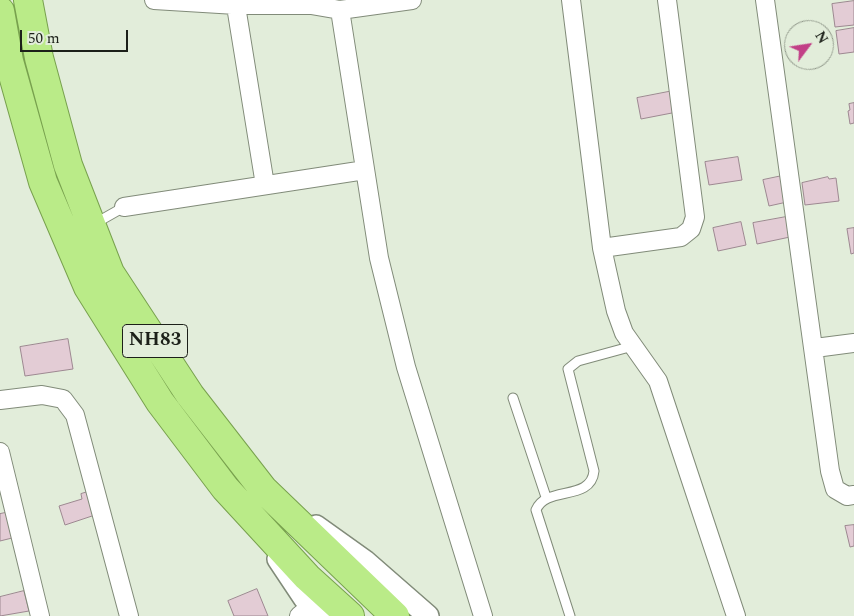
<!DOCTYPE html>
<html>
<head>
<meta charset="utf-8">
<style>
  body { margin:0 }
  #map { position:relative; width:854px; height:616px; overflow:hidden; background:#e2edda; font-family:Spectral,serif }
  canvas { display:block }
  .north { position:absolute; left:784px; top:20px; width:50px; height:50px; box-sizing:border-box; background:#e2edda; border:1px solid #939b8d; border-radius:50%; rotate:59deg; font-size:14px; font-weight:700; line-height:20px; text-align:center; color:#1c2019 }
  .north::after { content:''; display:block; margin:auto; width:18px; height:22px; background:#c24087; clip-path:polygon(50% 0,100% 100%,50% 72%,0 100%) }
  .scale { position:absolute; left:20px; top:30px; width:108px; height:22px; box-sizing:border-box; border:2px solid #1c2019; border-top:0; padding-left:6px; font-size:15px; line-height:18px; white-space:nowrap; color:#1c2019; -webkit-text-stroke:4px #e2edda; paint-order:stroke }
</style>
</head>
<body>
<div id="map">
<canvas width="854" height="616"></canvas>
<div class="north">N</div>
<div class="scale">50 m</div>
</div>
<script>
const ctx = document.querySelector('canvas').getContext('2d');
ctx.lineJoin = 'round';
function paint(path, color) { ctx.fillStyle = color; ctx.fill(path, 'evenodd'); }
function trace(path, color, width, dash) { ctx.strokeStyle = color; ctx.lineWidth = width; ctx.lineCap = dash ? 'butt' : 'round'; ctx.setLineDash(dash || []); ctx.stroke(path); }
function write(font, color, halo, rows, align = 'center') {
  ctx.font = font + ' Spectral,serif'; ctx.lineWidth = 5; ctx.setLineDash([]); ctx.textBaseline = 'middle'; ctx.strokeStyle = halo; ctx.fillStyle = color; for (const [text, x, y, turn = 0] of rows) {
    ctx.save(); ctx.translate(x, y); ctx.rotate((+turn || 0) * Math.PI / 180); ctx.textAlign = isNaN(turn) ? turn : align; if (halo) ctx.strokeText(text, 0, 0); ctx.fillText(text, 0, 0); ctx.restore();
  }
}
const building = new Path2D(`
  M854,1V25L835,27L832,4Z
  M854,28V52L839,54L836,31Z
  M673,91L677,112L641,119L637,98Z
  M854,103V123L850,124L848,111L850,110L849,104Z
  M738,157L742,180L709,185L705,162Z
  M782,176L787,202L769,206L763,180Z
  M828,177L829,179L836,178L839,201L805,205L802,183Z
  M786,217L790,237L757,244L753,223Z
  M741,222L746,245L718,251L713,228Z
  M854,228V253L851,254L847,229Z
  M68,339L73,369L25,376L20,347Z
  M91,491L98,514L65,525L59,506L82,499L81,494Z
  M10,512L16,537L0,541V514Z
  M854,525V546L850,547L845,526Z
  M257,589L268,616H234L228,601Z
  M24,591L29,611L0,616V597Z`);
paint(building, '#e3ccd5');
trace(building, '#9d8891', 1);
const service = new Path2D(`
  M94,224L124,207
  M513,398L546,497
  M570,616L536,510C546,485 591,502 594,471L568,369L578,361L633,346`);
const minor = new Path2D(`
  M154,0L236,5H311L340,10L412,0
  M235,0L265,185
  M571,0L602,248L616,311L624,333L658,381L736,616
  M765,0L830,471L835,489L847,496L854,495
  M340,10L379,258L406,367L483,616
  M124,207L365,170
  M602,248L681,237L691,229L695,217L667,0
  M815,348L854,343
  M0,400L42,395L63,399L75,415L129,616
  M0,452L40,616
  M299,616L311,606`);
const tertiary = new Path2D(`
  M316,526L365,561L428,616
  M278,559L304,598L321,616`);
const trunk = new Path2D(`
  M28,0L39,58L68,165L110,273L190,395L263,489L395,616
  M0,11L9,61L43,182L88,287L160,402L225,488L307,577L350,616`);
trace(service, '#818b79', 11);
trace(minor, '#818b79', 20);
trace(tertiary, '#818b79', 24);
trace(trunk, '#78a14e', 30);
trace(service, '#fff', 9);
trace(minor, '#fff', 18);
trace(tertiary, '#fff', 21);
trace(trunk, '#baeb88', 28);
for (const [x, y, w] of [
  [155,341,65]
]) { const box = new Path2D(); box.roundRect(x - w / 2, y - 16.5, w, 33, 4); ctx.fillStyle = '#e2edda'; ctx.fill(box); trace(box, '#1c2019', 1); }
write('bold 19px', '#1c2019', null, [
  ["NH83",155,341]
]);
</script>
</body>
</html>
